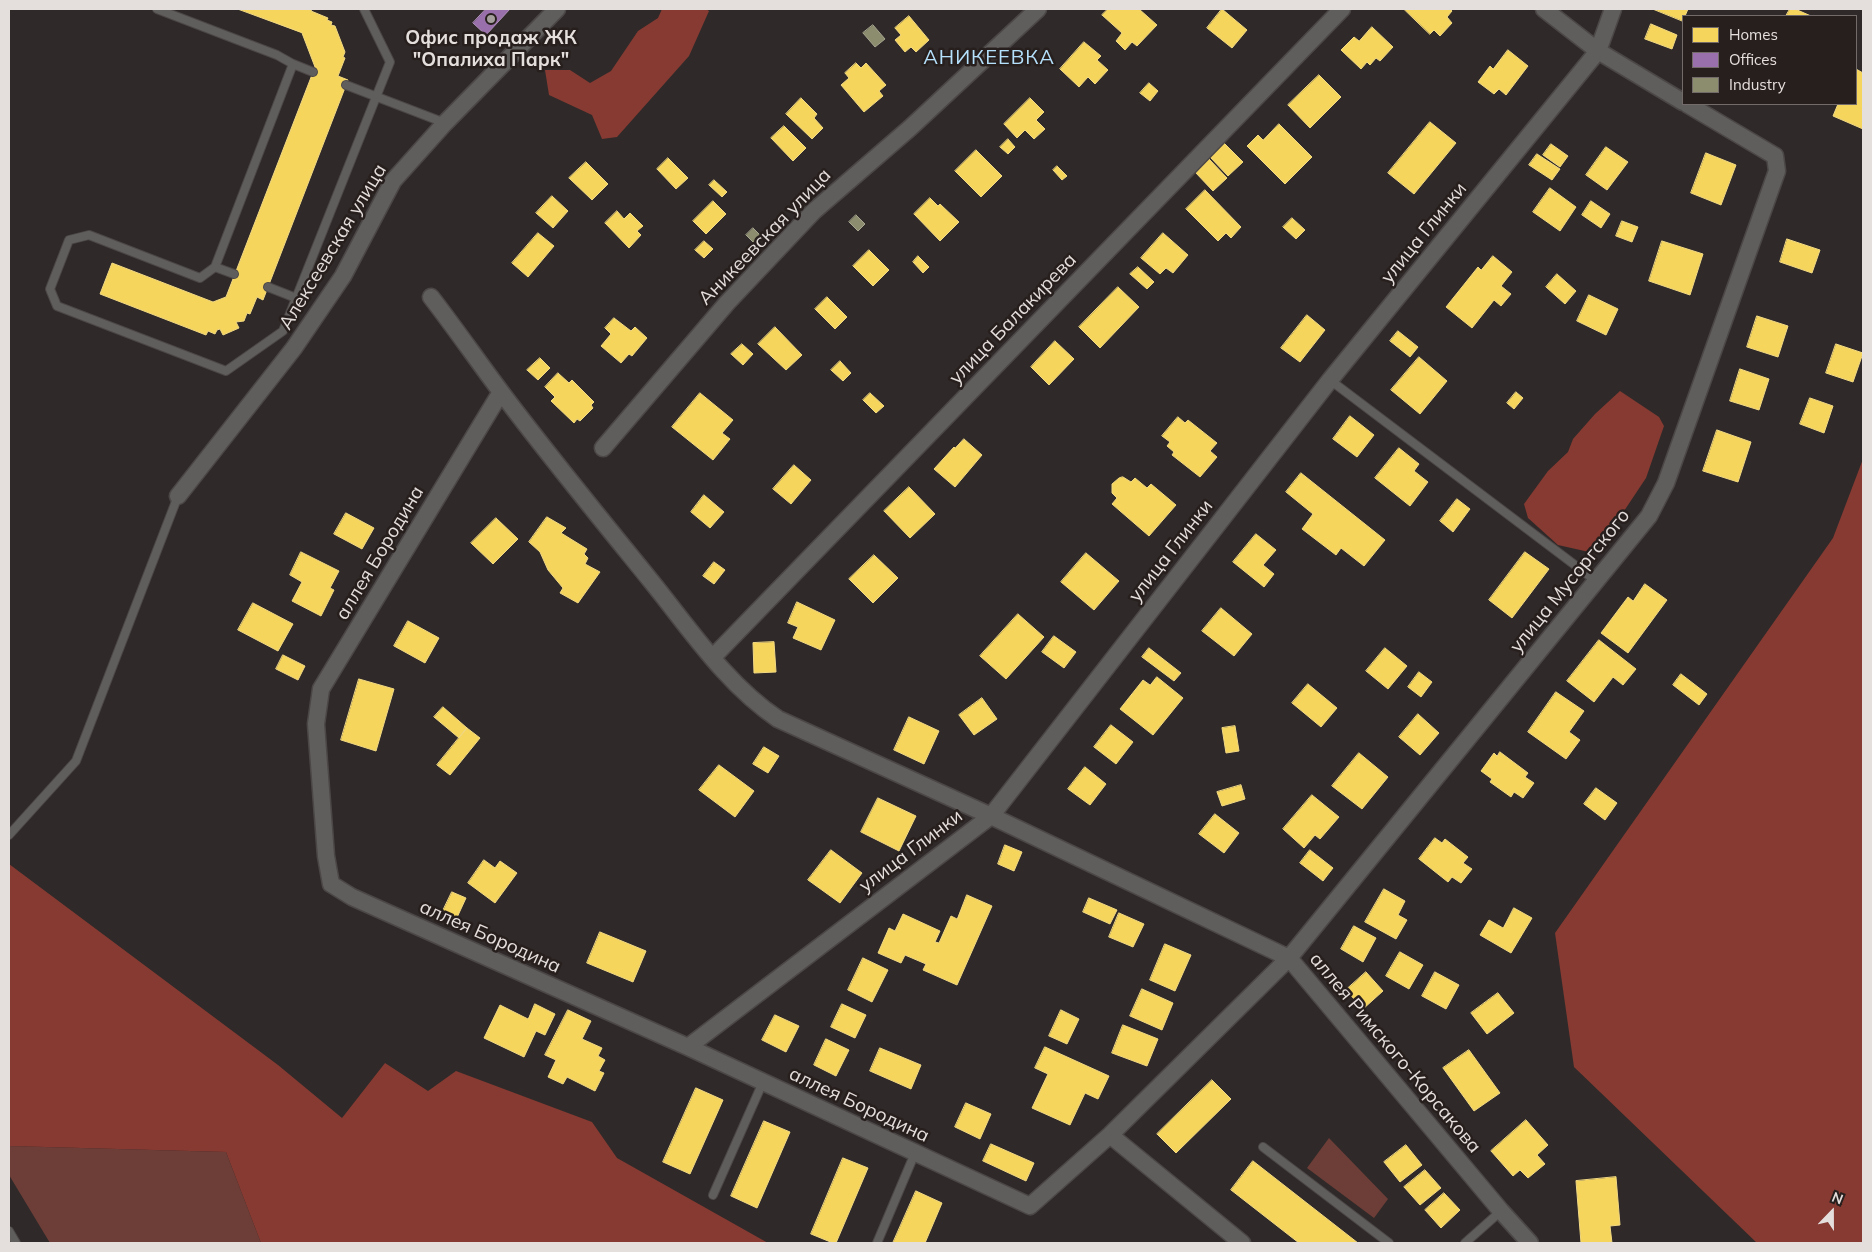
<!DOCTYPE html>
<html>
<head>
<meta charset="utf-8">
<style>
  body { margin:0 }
  #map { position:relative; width:1872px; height:1252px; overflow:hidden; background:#2f2a29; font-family:Mulish,sans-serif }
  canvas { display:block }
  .frame { position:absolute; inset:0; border:10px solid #e4dedd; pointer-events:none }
  .legend { position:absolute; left:1682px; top:15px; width:175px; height:90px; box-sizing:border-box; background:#271f1d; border:1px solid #736b6a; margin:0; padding:6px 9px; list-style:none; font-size:15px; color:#e4dedd }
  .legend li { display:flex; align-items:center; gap:10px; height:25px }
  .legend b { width:25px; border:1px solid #736b6a }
  .north { position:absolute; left:1807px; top:1187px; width:50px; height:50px; -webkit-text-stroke:4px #271f1d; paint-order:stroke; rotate:22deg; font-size:14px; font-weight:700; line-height:20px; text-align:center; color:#e4dedd }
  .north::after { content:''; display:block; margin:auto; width:18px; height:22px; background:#e4dedd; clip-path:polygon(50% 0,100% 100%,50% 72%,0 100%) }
</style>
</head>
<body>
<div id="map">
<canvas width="1872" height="1252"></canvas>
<div class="frame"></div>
<ul class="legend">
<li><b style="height:14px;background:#f6d55c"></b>Homes</li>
<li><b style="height:14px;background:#9970ab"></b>Offices</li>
<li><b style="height:14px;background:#8c8c6e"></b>Industry</li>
</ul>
<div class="north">N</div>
</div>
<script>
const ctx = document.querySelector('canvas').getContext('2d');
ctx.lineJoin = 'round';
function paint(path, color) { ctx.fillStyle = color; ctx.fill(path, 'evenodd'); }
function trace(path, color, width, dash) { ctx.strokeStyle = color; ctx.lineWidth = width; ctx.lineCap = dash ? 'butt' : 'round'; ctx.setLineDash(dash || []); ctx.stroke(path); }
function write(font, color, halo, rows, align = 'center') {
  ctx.font = font + ' Mulish,sans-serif'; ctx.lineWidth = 5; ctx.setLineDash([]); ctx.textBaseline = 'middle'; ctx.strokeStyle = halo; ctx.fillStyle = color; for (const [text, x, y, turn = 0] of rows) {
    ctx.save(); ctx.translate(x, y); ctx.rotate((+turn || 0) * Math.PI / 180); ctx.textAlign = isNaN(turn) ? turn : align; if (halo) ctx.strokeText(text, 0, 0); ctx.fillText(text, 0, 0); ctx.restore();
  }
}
paint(new Path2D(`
  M1329,1138L1388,1199L1374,1218L1307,1168Z
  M9,1146L226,1152L261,1243H50L9,1175Z`), '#6d3d37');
paint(new Path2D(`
  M662,9H706L709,11L689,56L617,137L602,139L592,115L549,95L545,70H570L590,83L611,71L638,31L658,18Z
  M1620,391L1659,417L1664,426L1646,478L1622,514L1589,552L1558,545L1528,518L1524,504L1548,471L1568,452L1573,439L1595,414Z
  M1863,459V1243H1757L1574,1067L1555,933L1833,538Z
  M9,864L278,1065L342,1118L385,1063L428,1091L456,1071L592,1122L617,1158L768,1243H261L226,1152L9,1146Z`), '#863a32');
const homes = new Path2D(`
  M238,9H312L311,11L328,18L327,20L332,22L331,25L335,26L345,52L343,57L345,58L338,76L348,80L263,300L257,297L250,314L247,313L244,321L236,322L239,328L223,335L220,329L217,330L215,334L208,331L206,335L100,294L112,263L213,302L226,297L315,67L302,33Z
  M1108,9H1139L1157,25L1137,46L1132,42L1125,50L1116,41L1122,33L1102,15Z
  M1222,9L1247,30L1232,48L1207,28Z
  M1404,9H1450L1452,11L1447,17L1452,23L1440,36L1434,30L1430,34Z
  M1653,9H1688L1685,16H1683V21Z
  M1790,9H1795L1811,16H1786Z
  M909,16L929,40L916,52L911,47L905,52L895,40L901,35L895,28Z
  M1651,24L1677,35L1672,49L1645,39Z
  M1372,27L1393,47L1380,61L1376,58L1370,65L1367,62L1361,69L1341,50L1354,37L1359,41Z
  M1084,42L1101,56L1097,60L1108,70L1095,84L1088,77L1079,87L1060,69Z
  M1508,50L1528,66L1506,95L1499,89L1494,94L1478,82L1490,66L1493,69Z
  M856,63L861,68L866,63L886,85L879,91L883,96L864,112L841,85L849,78L845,73Z
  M1856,69L1863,73V129L1833,116L1838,104H1856Z
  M1319,75L1341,97L1310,128L1288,105Z
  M1149,83L1158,91L1150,101L1140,93Z
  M801,98L817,114L814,118L823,128L812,139L786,114Z
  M1030,98L1044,112L1036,120L1045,129L1034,139L1025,130L1017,138L1004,124Z
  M1430,122L1456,143L1414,194L1388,173Z
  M1279,124L1312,157L1285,184L1247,146L1258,135L1263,140Z
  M784,126L806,148L793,161L771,138Z
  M1008,139L1015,147L1008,154L1000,147Z
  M1224,143L1243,162L1228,176L1210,157Z
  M1551,144L1568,156L1560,167L1543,155Z
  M1606,147L1628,162L1607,190L1586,175Z
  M976,150L1002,176L981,197L955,171Z
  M1706,153L1736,165L1721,205L1691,193Z
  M1537,154L1560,169L1552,180L1529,165Z
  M668,158L688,178L676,189L657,169Z
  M1209,159L1227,178L1213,191L1195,172Z
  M586,162L608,184L592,200L569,178Z
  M1057,166L1067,176L1062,180L1053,170Z
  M714,180L727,192L722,197L709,185Z
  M1550,188L1576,207L1560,231L1533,212Z
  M1205,190L1241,227L1231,238L1226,233L1218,241L1186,209Z
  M552,196L568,211L553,228L536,213Z
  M930,198L938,206L940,204L959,222L940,241L914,214Z
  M713,201L726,214L706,234L693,221Z
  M1591,201L1610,214L1601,228L1582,215Z
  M617,211L624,219L630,213L643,226L637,231L641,235L629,248L605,223Z
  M1292,218L1305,230L1296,239L1283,227Z
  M1622,221L1638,227L1632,242L1616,236Z
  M538,233L554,246L528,277L512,263Z
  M1163,233L1188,255L1173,273L1166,268L1160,274L1141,258Z
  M1787,239L1820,250L1812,273L1780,262Z
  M704,241L713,249L704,258L695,250Z
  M1662,241L1703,254L1690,295L1649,281Z
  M869,250L889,270L873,286L853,266Z
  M918,256L929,267L923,273L913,262Z
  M1493,256L1512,272L1501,286L1511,294L1501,306L1494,300L1472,328L1446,307L1478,267L1481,270Z
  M1138,267L1154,282L1147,289L1130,274Z
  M1557,274L1576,291L1565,304L1546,287Z
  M1118,287L1139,307L1100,348L1079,327Z
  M1589,295L1618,309L1606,335L1577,321Z
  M827,297L847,317L835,329L815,309Z
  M1307,315L1325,330L1300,362L1281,348Z
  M1757,316L1788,326L1778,357L1747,347Z
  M614,318L631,331L635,327L647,338L632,356L629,354L621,363L601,346L611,334L605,328Z
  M775,327L802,355L786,370L758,344Z
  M1398,331L1418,347L1410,357L1390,341Z
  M1055,341L1074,359L1049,385L1031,367Z
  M742,344L753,354L743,365L731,354Z
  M1836,344L1863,353L1853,382L1826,373Z
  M1419,357L1447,381L1420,414L1391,390Z
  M540,358L550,368L538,380L527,370Z
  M840,361L851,373L843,381L831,370Z
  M1740,369L1769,379L1759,410L1730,401Z
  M558,373L569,383L572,380L594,402L591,405L593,408L580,421L577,419L574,423L551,401L555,397L545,387Z
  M1516,392L1523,398L1514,409L1507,403Z
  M700,393L733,420L722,433L730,439L713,460L672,427Z
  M870,393L884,406L876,413L863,400Z
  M1810,398L1833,406L1824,433L1800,424Z
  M1350,416L1374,435L1357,457L1333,439Z
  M1178,417L1185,423L1188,420L1217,443L1210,451L1217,457L1200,477L1172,455L1174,452L1167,446L1170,442L1162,436Z
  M1717,430L1751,442L1738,482L1703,471Z
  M964,439L982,455L955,487L934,469L954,447L955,448Z
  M1399,448L1419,464L1414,471L1428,482L1410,506L1375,478Z
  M794,465L811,480L791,504L773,489Z
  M1301,473L1385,540L1364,566L1341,548L1336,555L1302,529L1313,514L1286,492Z
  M1123,477L1131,482L1135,478L1147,488L1151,484L1176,505L1149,536L1112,504L1117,498L1112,493V484L1119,478Z
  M909,487L935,514L910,538L884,511Z
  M704,495L724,512L710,528L691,512Z
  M1457,499L1470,509L1453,532L1440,521Z
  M346,513L374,528L362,549L334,534Z
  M547,517L566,528L561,533L587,549L584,554L588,558L585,564L600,572L578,603L560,593L563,588L548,570L540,552L529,542Z
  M496,518L518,539L493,564L471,543Z
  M1256,534L1276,550L1263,565L1274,574L1264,587L1233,562Z
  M301,552L339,571L330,588L334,590L321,616L292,601L302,582L290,575Z
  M1525,552L1549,569L1512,618L1489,600Z
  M1086,553L1119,581L1094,610L1061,582Z
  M874,555L898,578L873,603L849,579Z
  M714,562L725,570L714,584L703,576Z
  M1645,584L1667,600L1628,653L1601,633L1628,597L1633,601Z
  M797,602L835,620L821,650L793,638L798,627L788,623Z
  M253,603L293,624L278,651L238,630Z
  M1221,608L1252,634L1234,656L1202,631Z
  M1018,614L1044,637L1006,679L980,656Z
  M408,621L439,638L425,663L394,646Z
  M1054,636L1076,652L1064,668L1042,652Z
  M1599,640L1636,669L1623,685L1613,677L1594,702L1567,681Z
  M774,642L776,672L754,673L753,643Z
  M1149,648L1181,673L1174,681L1142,657Z
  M1385,648L1407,666L1388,689L1366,671Z
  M283,655L305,666L298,680L276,669Z
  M1419,672L1432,682L1421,697L1408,687Z
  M1681,674L1707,694L1699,705L1673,685Z
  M1157,677L1183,698L1153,735L1120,709L1143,680L1150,685Z
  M359,679L394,689L376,751L341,740Z
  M1308,684L1337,708L1321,727L1292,703Z
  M1556,692L1584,711L1569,732L1580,740L1566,759L1528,732Z
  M982,698L997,719L974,735L959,715Z
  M443,707L467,728L459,738L434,717Z
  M1418,714L1439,733L1420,755L1399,737Z
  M909,717L939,731L924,764L894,750Z
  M1111,725L1133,742L1116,764L1094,747Z
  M1235,726L1239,751L1226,753L1222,728Z
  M467,728L480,738L450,775L437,765Z
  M764,747L779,756L768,773L753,764Z
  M1500,752L1528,773L1525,777L1534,783L1523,798L1514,792L1511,797L1490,782L1492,779L1481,771L1494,753L1497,756Z
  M1359,753L1388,777L1362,809L1332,786Z
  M719,765L754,791L735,817L699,790Z
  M1085,767L1106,784L1090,805L1068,789Z
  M1241,785L1245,799L1222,806L1217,792Z
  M1596,788L1617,803L1605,820L1584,804Z
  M1312,795L1339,817L1320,839L1315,835L1304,848L1283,829Z
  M878,798L916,816L899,851L861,832Z
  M1215,814L1239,833L1224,853L1199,834Z
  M1435,838L1442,843L1445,839L1468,857L1463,863L1472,869L1461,883L1452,877L1448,882L1419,859Z
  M1005,845L1022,852L1014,871L998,864Z
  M831,850L862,873L840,903L808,880Z
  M1310,850L1333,868L1323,881L1300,863Z
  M484,860L495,868L500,861L517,873L495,903L468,883Z
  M1384,889L1405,901L1398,915L1407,920L1396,939L1365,922Z
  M452,892L466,898L454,924L440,917Z
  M967,895L992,906L957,985L923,970L926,964L905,955L901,963L878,953L889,928L895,931L903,914L940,931L935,942L939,943L951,916L957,919Z
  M1089,898L1117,910L1110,924L1083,912Z
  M1514,908L1532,918L1511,953L1480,935L1489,920L1503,928Z
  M1119,913L1144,924L1133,947L1109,937Z
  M1354,926L1376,938L1363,962L1341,949Z
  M600,932L646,951L633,982L587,963Z
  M1165,944L1191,955L1175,991L1150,980Z
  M1400,952L1423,965L1409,989L1386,976Z
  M863,958L888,970L872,1002L848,990Z
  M1366,972L1383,991L1363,1009L1346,990Z
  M1435,972L1459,985L1446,1009L1422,996Z
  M1142,989L1173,1003L1162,1030L1130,1016Z
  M1498,993L1514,1013L1487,1034L1471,1013Z
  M535,1004L555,1014L545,1035L536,1031L524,1057L484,1038L500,1005L528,1019Z
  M842,1004L866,1015L855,1038L831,1027Z
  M568,1010L591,1021L582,1039L602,1048L598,1056L605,1060L599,1071L604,1073L595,1091L567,1077L563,1084L548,1077L556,1060L545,1055Z
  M1061,1010L1079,1019L1067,1044L1049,1036Z
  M775,1015L799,1026L786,1052L762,1040Z
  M1123,1025L1158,1039L1147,1066L1112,1053Z
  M826,1039L849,1050L836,1076L814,1065Z
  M1045,1047L1109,1076L1098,1099L1085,1093L1070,1125L1032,1108L1048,1074L1035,1068Z
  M880,1048L921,1065L911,1089L870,1071Z
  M1469,1050L1500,1093L1474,1111L1443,1068Z
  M1212,1080L1231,1099L1176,1153L1157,1134Z
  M696,1088L723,1100L690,1174L663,1162Z
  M966,1103L991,1114L980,1139L955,1127Z
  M1526,1120L1548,1145L1537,1155L1545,1164L1528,1178L1520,1170L1513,1176L1491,1151Z
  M764,1121L790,1132L757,1208L731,1196Z
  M991,1144L1034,1163L1026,1181L983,1161Z
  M1406,1145L1422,1165L1400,1182L1384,1162Z
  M843,1158L868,1168L836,1243H833L811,1234Z
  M1253,1161L1358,1243H1299L1231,1190Z
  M1425,1170L1441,1188L1420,1205L1404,1187Z
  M1616,1177L1620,1225L1610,1226L1612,1243H1581L1576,1181Z
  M916,1191L942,1203L925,1243H893Z
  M1444,1193L1460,1210L1441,1228L1425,1210Z`);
paint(homes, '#f6d55c');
trace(homes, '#f1d883', 1);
const offices = new Path2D(`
  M486,9H510L486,35L473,23Z`);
paint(offices, '#9970ab');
trace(offices, '#b091ba', 1);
const industry = new Path2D(`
  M873,25L885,39L875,47L863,33Z
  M856,215L865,224L858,231L849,222Z
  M753,228L763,238L756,245L746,235Z`);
paint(industry, '#8c8c6e');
trace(industry, '#a6a58f', 1);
const lane = new Path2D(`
  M157,9L277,55L293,64L313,72
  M293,64L215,267L200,278L89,235L69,240L50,289L57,306L226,371L283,331L390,62L364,9
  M346,85L445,123
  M215,267L234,274
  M268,287L296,298
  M1330,380L1596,581
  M9,835L76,761L178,496
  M1263,1147L1389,1243
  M713,1195L763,1082
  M9,1231L16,1243
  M877,1243L915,1153
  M1465,1243L1501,1211`);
const street = new Path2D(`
  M1544,9L1598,51L1683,102
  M431,297C455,328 477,360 501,392C549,456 600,518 651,581C690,629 726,684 778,719L991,816L1289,958L1501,1211L1530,1243
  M501,392L321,689L316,724L326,856L331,884L352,897L688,1047L1030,1206L1110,1135L1289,958L1649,516L1666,483L1777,171L1775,156L1687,104
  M603,448L727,303L814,211L910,128L1038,9
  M178,496L294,348L343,276L393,181L445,123L557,9
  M713,657L1342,9
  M688,1047L991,816L1330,380L1598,51L1613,9
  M1110,1135L1242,1243`);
trace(lane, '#4c4747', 10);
trace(street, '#4c4747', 19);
trace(lane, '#605d5d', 8);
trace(street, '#605d5d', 16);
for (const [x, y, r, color] of [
  [491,19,5,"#a59f9e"]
]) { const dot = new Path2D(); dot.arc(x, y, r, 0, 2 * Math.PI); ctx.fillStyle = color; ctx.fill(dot); trace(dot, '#271f1d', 2); }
write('bold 19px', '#e4dedd', '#271f1d', [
  ["Офис продаж ЖК",491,38],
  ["\"Опалиха Парк\"",491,60]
]);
write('19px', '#e4dedd', '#271f1d', [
  ["улица Глинки",1424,233,-51],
  ["Аникеевская улица",765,237,-46],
  ["Алексеевская улица",333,247,-59],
  ["улица Балакирева",1013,319,-46],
  ["улица Глинки",1171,551,-52],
  ["аллея Бородина",380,553,-59],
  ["улица Мусоргского",1570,581,-51],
  ["улица Глинки",911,851,-37],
  ["аллея Бородина",490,937,24],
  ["аллея Римского-Корсакова",1395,1053,50],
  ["аллея Бородина",859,1105,25]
]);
ctx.letterSpacing = '1px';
write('20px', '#b5e1fd', '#271f1d', [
  ["АНИКЕЕВКА",989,58]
]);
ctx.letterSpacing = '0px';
</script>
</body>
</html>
